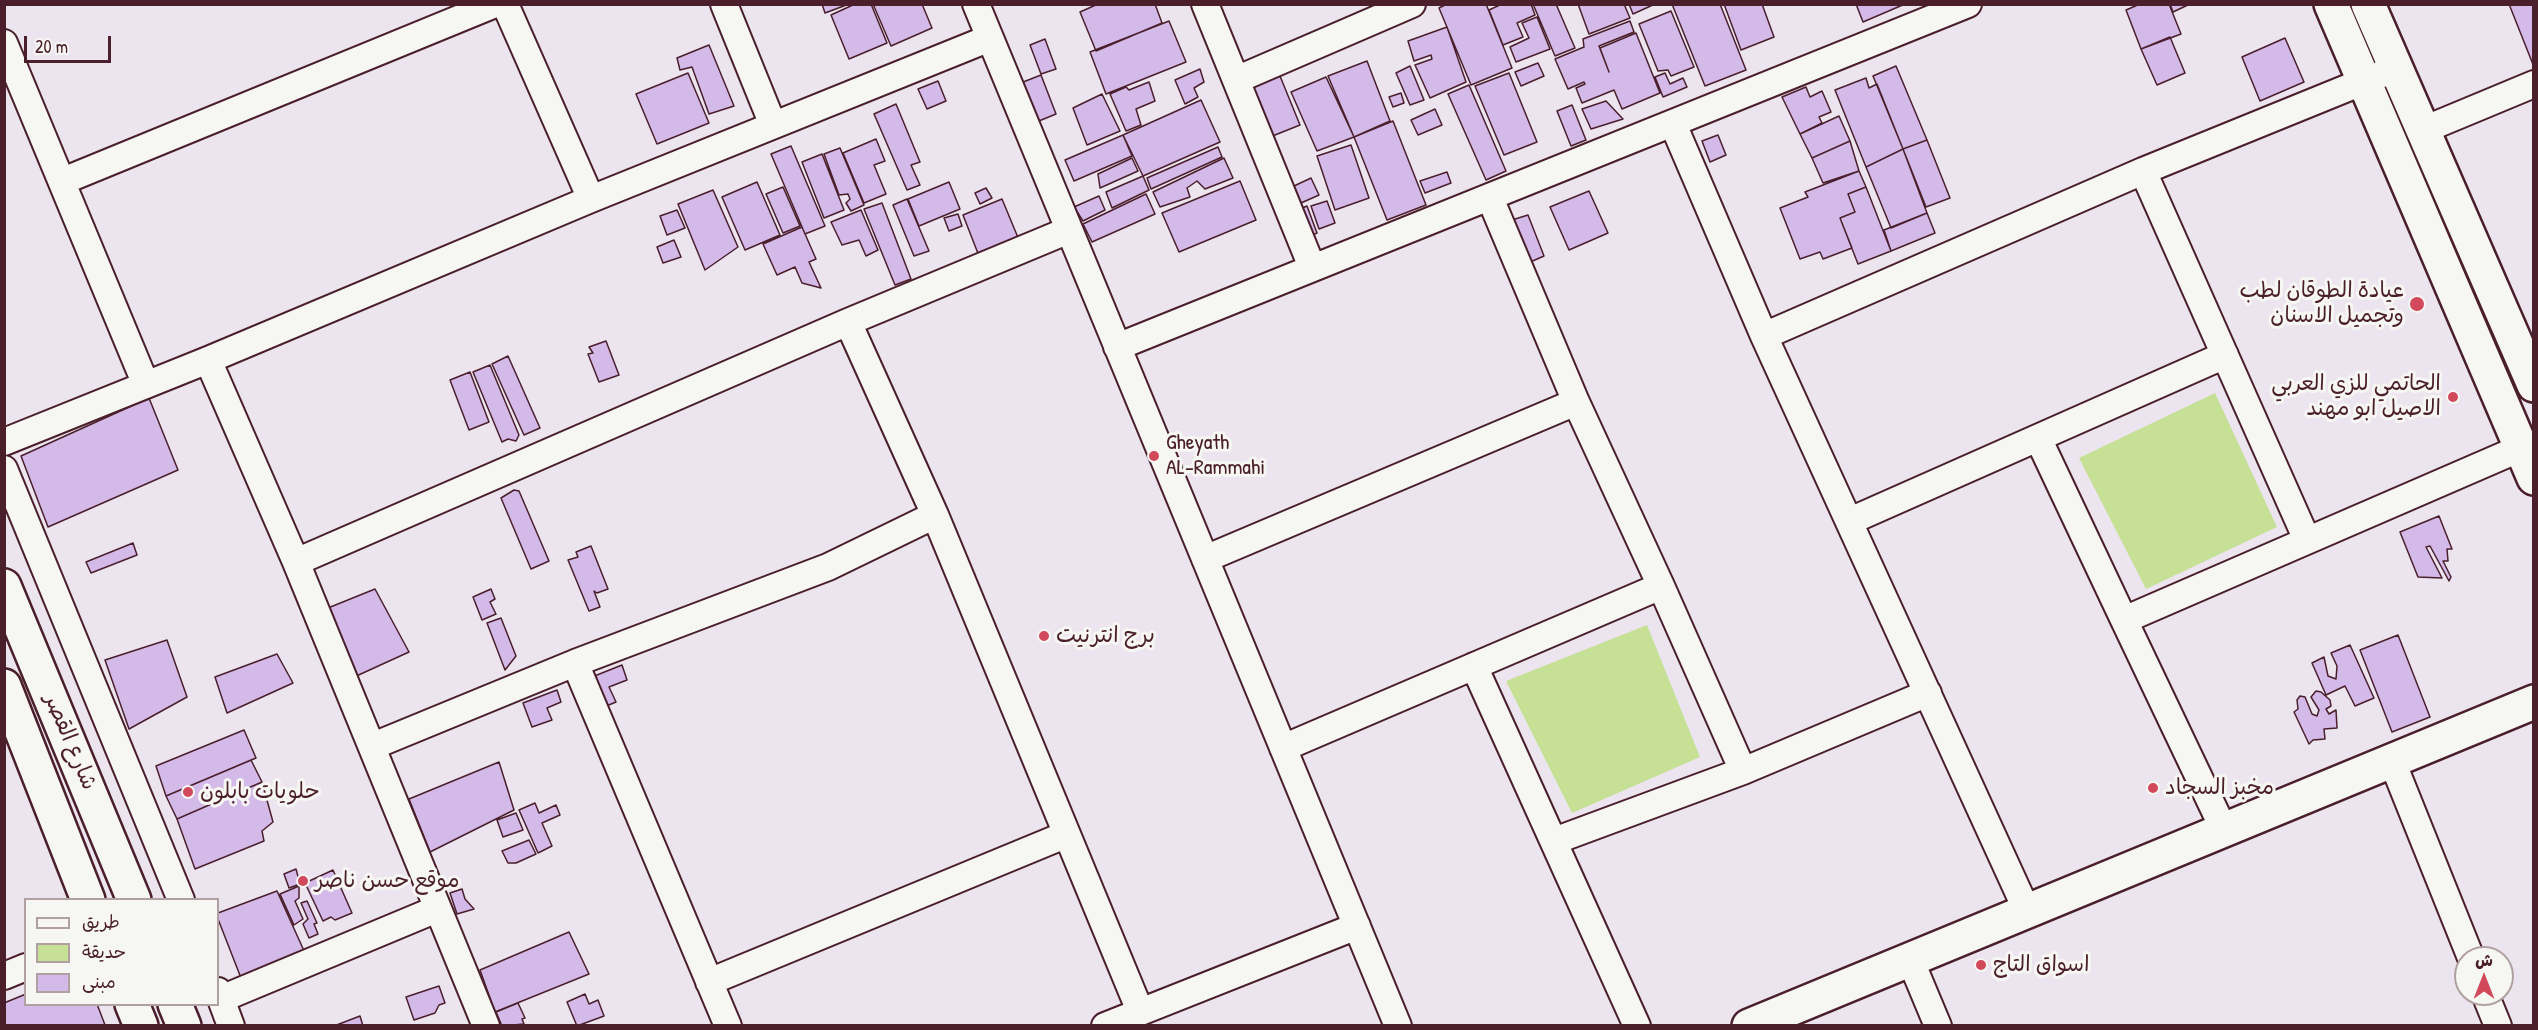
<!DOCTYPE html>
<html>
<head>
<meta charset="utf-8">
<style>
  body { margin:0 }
  #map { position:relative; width:2538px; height:1030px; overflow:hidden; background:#ece4ef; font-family:"Patrick Hand","Playpen Sans Arabic",sans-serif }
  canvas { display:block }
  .frame { position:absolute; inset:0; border:6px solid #4a1f2b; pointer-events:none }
  .legend { position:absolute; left:24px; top:898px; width:195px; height:108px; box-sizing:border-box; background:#f6f6f2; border:2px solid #b1a0a2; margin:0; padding:8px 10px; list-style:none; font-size:18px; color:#4a1f2b }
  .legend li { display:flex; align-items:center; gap:12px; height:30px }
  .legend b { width:30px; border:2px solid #b1a0a2 }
  .north { position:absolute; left:2454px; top:946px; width:60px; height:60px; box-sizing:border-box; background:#f6f6f2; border:2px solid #b1a0a2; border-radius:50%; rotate:0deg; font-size:16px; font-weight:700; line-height:24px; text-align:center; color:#4a1f2b }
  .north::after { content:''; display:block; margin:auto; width:21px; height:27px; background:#d1495b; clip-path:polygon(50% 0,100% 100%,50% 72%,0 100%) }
  .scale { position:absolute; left:24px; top:36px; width:87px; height:27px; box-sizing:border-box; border:3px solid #4a1f2b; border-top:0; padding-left:8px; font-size:18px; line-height:21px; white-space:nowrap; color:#4a1f2b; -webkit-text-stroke:4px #f6f6f2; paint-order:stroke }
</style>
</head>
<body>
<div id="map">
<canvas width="2538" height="1030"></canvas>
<div class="frame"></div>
<ul class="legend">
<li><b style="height:8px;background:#f6f6f2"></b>طريق</li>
<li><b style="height:16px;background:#c6e096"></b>حديقة</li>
<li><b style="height:16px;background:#d3bae9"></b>مبنى</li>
</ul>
<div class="north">ش</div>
<div class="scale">20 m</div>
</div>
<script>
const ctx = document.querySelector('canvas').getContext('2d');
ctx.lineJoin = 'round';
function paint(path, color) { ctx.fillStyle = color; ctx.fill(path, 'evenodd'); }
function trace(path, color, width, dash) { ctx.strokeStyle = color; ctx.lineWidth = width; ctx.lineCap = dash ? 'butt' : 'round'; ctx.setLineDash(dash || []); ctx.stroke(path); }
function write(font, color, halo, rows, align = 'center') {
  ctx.font = font + ' "Patrick Hand","Playpen Sans Arabic",sans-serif'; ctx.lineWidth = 6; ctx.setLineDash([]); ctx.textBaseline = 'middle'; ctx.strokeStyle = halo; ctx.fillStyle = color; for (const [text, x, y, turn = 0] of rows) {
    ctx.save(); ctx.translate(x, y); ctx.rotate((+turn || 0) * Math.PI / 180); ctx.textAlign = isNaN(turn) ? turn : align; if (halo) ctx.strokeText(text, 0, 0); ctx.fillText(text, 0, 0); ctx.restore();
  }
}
paint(new Path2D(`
  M2215,393L2277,527L2146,589L2079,458Z
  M1647,625L1700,757L1572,813L1506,681Z`), '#c6e096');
const building = new Path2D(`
  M822,4H849L825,13Z
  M855,4H871L887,43L849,59L831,15Z
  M873,4H922L932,28L891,46Z
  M1098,4H1155L1162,23L1096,51L1080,12Z
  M1447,4H1486L1512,68L1471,85L1439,8Z
  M1502,4H1531L1535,15L1517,23L1523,37L1503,45L1489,10Z
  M1533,4H1556L1575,48L1555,56Z
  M1578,4H1624L1630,18L1589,34Z
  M1629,4H1655L1633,14Z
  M1672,4H1720L1746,70L1705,86Z
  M1724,4H1762L1774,37L1741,50Z
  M1856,4H1905L1863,22Z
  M2140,4H2169L2181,34L2141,49L2126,10Z
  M2170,4H2190L2173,12Z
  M2509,4H2534V67Z
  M1671,11L1694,67L1671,76L1668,70L1658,71L1639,24Z
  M1537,17L1550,49L1516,62L1510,47L1529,38L1522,23Z
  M1169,21L1186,62L1106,94L1090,52Z
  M1630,21L1634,32L1599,46L1609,72L1600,48L1636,33L1660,93L1622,109L1614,90L1582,103L1576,88L1585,84L1584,82L1568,89L1555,59L1584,47L1583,39Z
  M1447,27L1466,82L1430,98L1415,65L1432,59L1431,55L1414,61L1408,41Z
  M2170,37L2185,73L2157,85L2141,49Z
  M2285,38L2304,82L2260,101L2242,57Z
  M1045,39L1056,69L1041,74L1030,45Z
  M709,45L734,106L709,114L692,67L680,70L677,58Z
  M1367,61L1390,121L1354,137L1328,76Z
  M1538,63L1544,76L1521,86L1515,72Z
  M1410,66L1424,100L1410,105L1396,73Z
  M1896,66L1927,140L1903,149L1873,76Z
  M1200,69L1204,82L1194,88L1198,97L1185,104L1175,80Z
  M688,73L709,123L657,144L636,94Z
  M1509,73L1537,142L1504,155L1475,86Z
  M1665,73L1670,84L1683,78L1687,87L1663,97L1655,77Z
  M1041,75L1056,114L1029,125L1013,86Z
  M1280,76L1300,125L1265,139L1245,90Z
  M1326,77L1354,137L1317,151L1291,92Z
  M1866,78L1869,88L1877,84L1903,149L1866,167L1835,90Z
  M938,81L946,101L927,109L918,89Z
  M1149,82L1155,101L1136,109L1141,125L1126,131L1110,94L1126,87L1129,90Z
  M1469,85L1506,171L1486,180L1448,94Z
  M1806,87L1810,97L1822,91L1831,112L1819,117L1822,123L1800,134L1782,97Z
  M1401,93L1404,103L1393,107L1389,97Z
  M1102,94L1120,131L1087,145L1073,108Z
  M1201,100L1220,142L1143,176L1123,135Z
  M1606,101L1623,119L1591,129L1582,109Z
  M896,104L920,162L911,165L920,185L907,190L874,114Z
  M1572,105L1586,140L1571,146L1557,111Z
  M1435,109L1442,125L1418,135L1411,120Z
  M1839,116L1850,141L1812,158L1800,134Z
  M1393,121L1426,205L1387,220L1354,137Z
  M1123,135L1132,156L1074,181L1065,160Z
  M1718,135L1726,155L1710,162L1702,141Z
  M876,139L885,161L874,165L886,194L864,203L843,153Z
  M1927,140L1950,198L1926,207L1903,149Z
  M1850,141L1859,171L1823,183L1812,158Z
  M1351,145L1369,198L1335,210L1317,156Z
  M791,146L825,226L805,234L771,154Z
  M1218,147L1222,157L1151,189L1147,178Z
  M840,148L864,205L851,211L846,203L850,199L848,194L839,195L824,154Z
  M1903,149L1927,213L1891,228L1866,167Z
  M822,154L844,210L824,218L802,162Z
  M1132,158L1138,171L1100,188L1098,174Z
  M1224,158L1233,178L1205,189L1197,181L1187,188L1190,197L1160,207L1153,192Z
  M1859,171L1866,187L1848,194L1855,212L1840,218L1852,248L1823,259L1820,252L1800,259L1780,208L1808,197L1805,192Z
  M1447,172L1451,183L1425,193L1420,181Z
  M1143,176L1149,190L1112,208L1106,192Z
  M1311,178L1319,195L1301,203L1294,186Z
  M1240,181L1256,220L1179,252L1162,213Z
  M757,182L780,235L745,250L722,197Z
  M949,182L960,209L919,226L908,199Z
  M783,187L800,226L783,233L766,194Z
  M1866,187L1891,251L1858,264L1840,218L1855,212L1848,194Z
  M986,188L992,198L980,204L975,193Z
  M713,190L738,247L705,270L678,204Z
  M1589,191L1608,233L1569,250L1550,207Z
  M1146,194L1155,214L1092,242L1083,224Z
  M1099,196L1105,210L1083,221L1074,207Z
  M907,199L929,251L914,256L893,205Z
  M1002,199L1019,240L979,256L963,215Z
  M1327,201L1335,223L1319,229L1311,206Z
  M882,203L911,279L895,285L864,209Z
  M1307,206L1317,233L1303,239L1293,212Z
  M677,210L685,228L667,235L660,216Z
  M861,210L878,250L866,256L859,240L842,245L831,222Z
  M1927,213L1935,233L1891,251L1884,230Z
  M958,214L962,226L949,231L944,218Z
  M1528,215L1544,256L1528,263L1512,220Z
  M802,227L816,259L809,262L821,288L802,283L795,267L777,275L763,244Z
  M674,240L681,257L663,263L657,247Z
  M606,341L619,375L599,382L588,354L593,353L589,347Z
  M508,356L540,428L524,435L492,364Z
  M490,365L519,435L516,441L508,439L502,442L473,372Z
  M470,372L489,422L469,430L450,380Z
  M149,398L178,470L48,527L21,456Z
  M514,490L519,491L549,561L531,569L501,498Z
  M2439,516L2452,549H2447L2448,561H2443L2451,577L2449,581L2430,546L2426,547L2442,578L2418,577L2400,532Z
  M133,543L137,555L91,573L86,562Z
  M591,546L608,589L597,593L594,591L600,607L589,611L568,560L578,557L576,552Z
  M375,589L409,652L352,678L328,608Z
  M491,589L495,599L490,602L496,614L482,620L473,597Z
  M501,618L516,656L505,670L487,623Z
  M2398,635L2430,717L2392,732L2360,650Z
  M167,640L187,697L129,729L105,660Z
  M2350,645L2374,698L2355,706L2345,686L2326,695L2312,663L2324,657L2328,676L2336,679L2337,666L2331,653Z
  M277,654L293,683L227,713L215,677Z
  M622,665L627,680L609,687L616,702L604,707L592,677Z
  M557,690L561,702L547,708L552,720L532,727L523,703Z
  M2316,691L2321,692L2330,700L2331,706L2326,709L2329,714L2336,710L2337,728L2324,729L2325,739L2313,740L2309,744L2294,712L2298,709L2297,700L2300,696L2305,697L2312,714L2317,716L2319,710L2311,697Z
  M244,730L256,758L166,796L156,766Z
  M251,760L262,782L177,819L166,796Z
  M499,762L514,810L430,852L409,799Z
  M262,782L273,822L262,831L264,841L195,869L177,819Z
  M535,803L539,813L556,805L560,815L542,823L552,846L538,853L519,810Z
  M516,813L523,830L503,837L497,820Z
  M529,840L536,854L516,863H508L502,851Z
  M296,869L300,884L289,888L284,874Z
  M333,870L352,913L335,920L331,917L323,921L305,883Z
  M299,886V898L295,901L303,919L294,925L280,894Z
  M462,889L465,899L474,909L457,914L450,893Z
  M277,891L305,953L241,978L218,919V913Z
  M307,901L317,923L314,924L318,934L309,938L303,924L308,919L301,903Z
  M569,932L589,974L495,1012L480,970Z
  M439,986L445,1003L439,1005L435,1013L414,1020L406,997Z
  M26,994V1004H97L105,1025L4,1026V1003Z
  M585,994L589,1004L598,1000L604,1016L577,1026L567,1002Z
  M518,1003L525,1018L522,1019L524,1024L502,1026L496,1012Z
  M360,1016L363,1026H334Z`);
paint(building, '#d3bae9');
trace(building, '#4a1f2b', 1.5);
const minor = new Path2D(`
  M505,4L591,199
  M724,4L773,125
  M976,4L1398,1026
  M1205,4L1312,267
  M4,43L146,385
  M1236,80L1412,4
  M1673,124L1764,336L2027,911
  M2421,131L2534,84
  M2143,171L2307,540
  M63,181L495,4
  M1490,198L1576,402L1661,586L1743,771
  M848,322L935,515L1140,1011
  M1764,336L2143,171L2394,69
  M1117,347L1968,4
  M208,360L296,562L486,1026
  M2038,438L2124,620
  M4,442L208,360L591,199L990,38
  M4,469L181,900
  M1850,521L2225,355
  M1205,559L1576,402
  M296,562L848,322L1069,230
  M575,663L728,1026
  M1474,666L1637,1026
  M373,746L575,663L828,567L935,515
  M1283,748L1661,586
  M2392,761L2471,958
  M2224,830L2124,620L2521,448
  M1554,841L1743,771L1928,693
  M1910,959L1938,1026
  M4,976L26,967
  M709,982L1065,835
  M218,991L231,1026
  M2485,994L2498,1026
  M221,999L437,909
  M1105,1026L1357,926`);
const tertiary = new Path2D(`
  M2331,4L2534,478
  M2368,4L2534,385
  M4,586L134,900
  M4,686L88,900
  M132,1004L141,1026
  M175,1004L184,1026
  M1749,1026L2534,702`);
trace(minor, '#4a1f2b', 30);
trace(tertiary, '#4a1f2b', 38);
trace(minor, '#f6f6f2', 26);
trace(tertiary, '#f6f6f2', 33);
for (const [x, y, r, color] of [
  [2417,304,8,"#d1495b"],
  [2453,397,6,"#d1495b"],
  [1154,456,6,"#d1495b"],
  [1044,636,6,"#d1495b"],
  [2153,788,6,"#d1495b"],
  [188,792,6,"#d1495b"],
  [303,881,6,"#d1495b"],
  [1981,965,6,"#d1495b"]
]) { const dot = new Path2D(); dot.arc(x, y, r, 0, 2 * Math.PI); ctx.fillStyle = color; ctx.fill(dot); trace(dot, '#f6f6f2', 2); }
write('22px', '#4a1f2b', '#f6f6f2', [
  ["عيادة الطوقان لطب",2404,291,"right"],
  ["وتجميل الاسنان",2404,316,"right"],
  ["الحاتمي للزي العربي",2441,384,"right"],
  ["الاصيل ابو مهند",2441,409,"right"],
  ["Gheyath",1166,443],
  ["AL-Rammahi",1166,468],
  ["برج انترنيت",1056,636],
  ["مخبز السجاد",2165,788],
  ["حلويات بابلون",200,792],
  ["موقع حسن ناصر",315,881],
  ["اسواق التاج",1993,965]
], 'left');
write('22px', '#4a1f2b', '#f6f6f2', [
  ["شارع القصر",70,742,67]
]);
</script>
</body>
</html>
